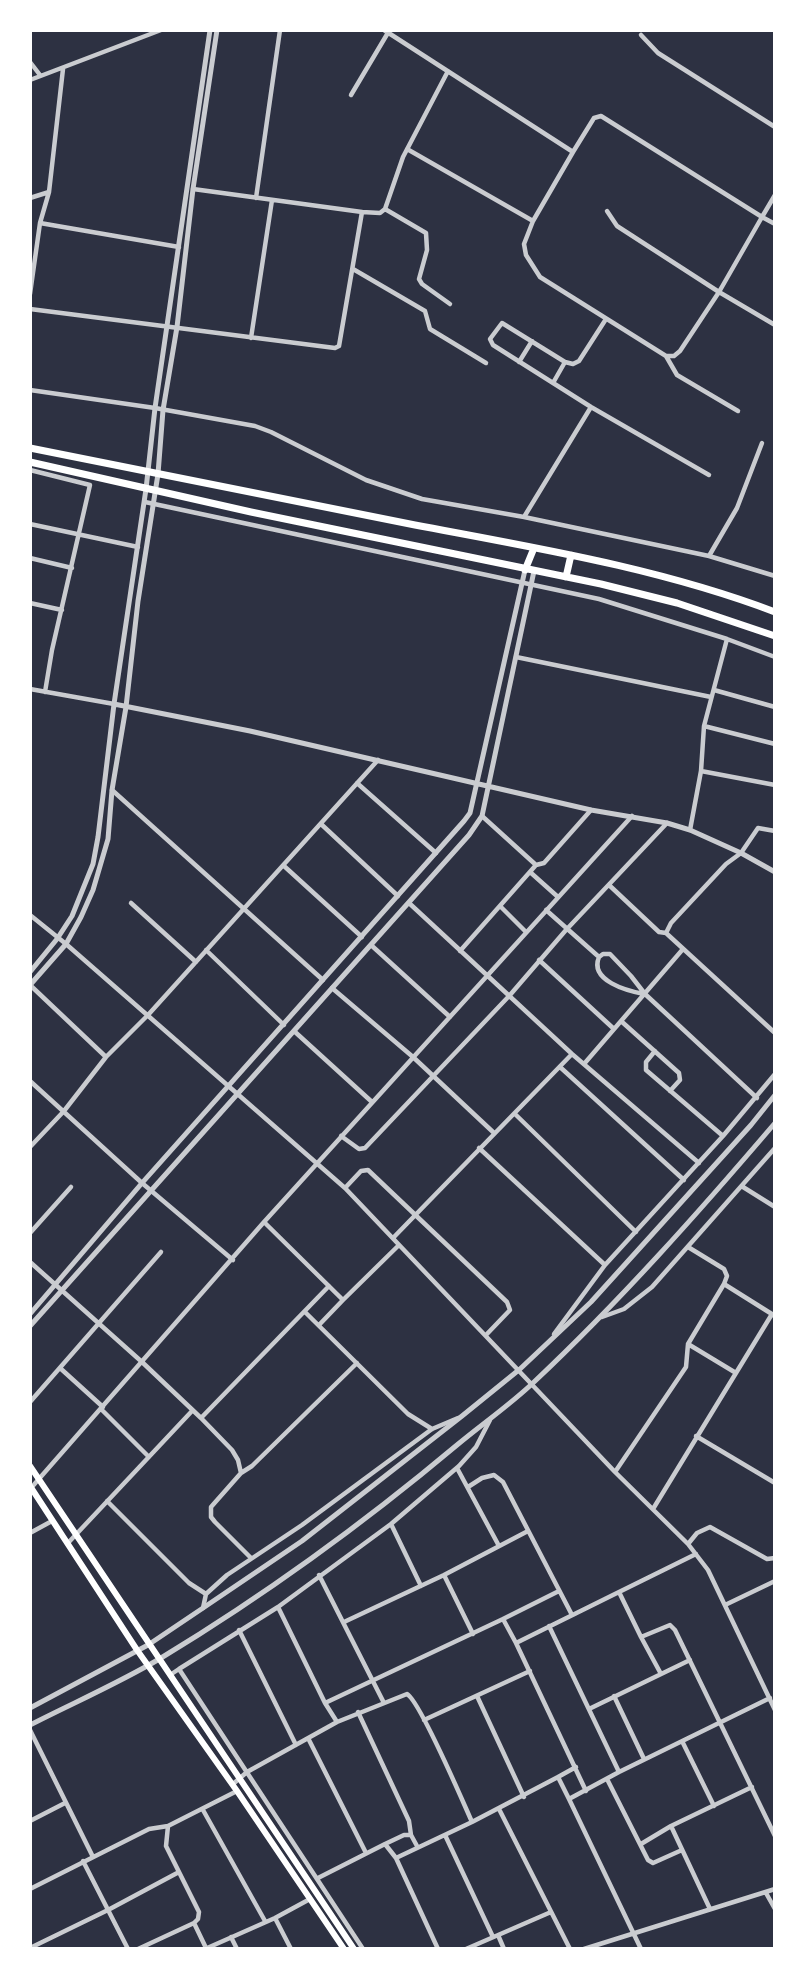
<!DOCTYPE html>
<html>
<head>
<meta charset="utf-8">
<style>
  body { margin:0 }
  #map { position:relative; width:805px; height:1979px; overflow:hidden; background:#2d3142; font-family:Commissioner,sans-serif }
  canvas { display:block }
  .frame { position:absolute; inset:0; border:32px solid #fff; pointer-events:none }
</style>
</head>
<body>
<div id="map">
<canvas width="805" height="1979"></canvas>
<div class="frame"></div>
</div>
<script>
const ctx = document.querySelector('canvas').getContext('2d');
ctx.lineJoin = 'round';
function trace(path, color, width, dash) { ctx.strokeStyle = color; ctx.lineWidth = width; ctx.lineCap = dash ? 'butt' : 'round'; ctx.setLineDash(dash || []); ctx.stroke(path); }
trace(new Path2D(`
  M384,30L573,152L594,118L601,116L762,217L775,195
  M641,35L658,53L775,127
  M30,62L40,75
  M30,80L161,30
  M351,95L389,31
  M407,149L533,221L573,152
  M30,198L49,192
  M256,198L280,30
  M385,209L426,233L427,250L419,279L422,284L450,304
  M607,211L617,226L719,292L775,325
  M362,212L380,213L385,209L403,157L448,71
  M533,221L524,244L526,255L540,277L666,356H674L680,351L719,292L762,217L775,224
  M40,223L179,247
  M353,269L425,311L430,329L486,363
  M30,294L40,223L49,192L63,69
  M30,309L335,348L339,346L362,212L193,189
  M251,338L272,200
  M666,356L677,375L738,411
  M519,362L532,341
  M565,362L502,323L490,339L493,345L591,407L709,475
  M553,383L565,362L573,364L579,361L606,319
  M30,390L155,408L255,426L271,432L366,480L422,499L524,517L709,556L775,576
  M30,470L90,485L52,650L45,692
  M145,502L599,599L727,639L775,657
  M524,517L591,407
  M30,524L138,547
  M709,556L737,508L762,443
  M30,558L72,568
  M30,603L62,610
  M516,657L711,697
  M30,689L114,704
  M714,690L775,707
  M704,726L775,744
  M701,771L775,785
  M357,783L436,853
  M112,790L323,980
  M482,816L536,865
  M321,824L398,896
  M690,830L701,771L704,726L727,639
  M284,866L362,937
  M530,872L558,897
  M609,885L659,932L666,933L775,1033
  M131,903L196,962
  M409,903L572,1054L699,1163
  M500,906L526,932
  M546,910L599,957
  M30,915L66,944L345,1188L615,1472L688,1544L708,1570L775,1710
  M666,933L671,923L726,864L741,853L758,828L775,831
  M371,945L450,1017
  M206,950L284,1025
  M460,951L536,865L544,863L591,810
  M599,957L603,954H610L631,976L645,994L757,1098
  M599,957C589,981 628,991 644,994
  M539,960L614,1029
  M30,985L106,1057
  M332,988L413,1057L493,1132
  M621,1021L679,1073L680,1080L670,1091
  M294,1031L372,1102
  M655,1051L646,1062V1070L723,1136
  M584,1064L683,949
  M560,1067L684,1180
  M30,1081L142,1183L233,1260
  M515,1114L636,1232
  M341,1136L359,1149L365,1148L510,995L566,930L667,823
  M30,1147L64,1111L106,1057L148,1015L378,760
  M479,1148L605,1265
  M743,1187L775,1207
  M345,1188L361,1171L368,1170L507,1302L510,1310L486,1335
  M264,1222L343,1300L319,1325
  M30,1233L71,1187
  M393,1238L572,1054
  M688,1247L724,1269L727,1276L724,1284L775,1316
  M30,1262L142,1362L201,1418L232,1450L238,1460L241,1473
  M343,1300L399,1245
  M305,1312L408,1414L432,1429
  M602,1317L624,1309L652,1287L775,1148
  M554,1334L605,1265L723,1136L775,1074
  M688,1344L736,1373
  M60,1368L103,1407
  M30,1402L161,1252
  M101,1409L149,1457
  M201,1418L329,1286
  M696,1436L775,1483
  M457,1468L499,1546
  M615,1472L686,1367L688,1344L724,1284
  M468,1487L482,1478L494,1475L503,1482L572,1615
  M31,1488L264,1222L632,816
  M107,1501L189,1583L206,1594
  M653,1509L772,1314
  M391,1524L421,1586
  M30,1533L52,1521
  M68,1543L192,1411
  M688,1544L697,1533L710,1527L767,1559L775,1558
  M251,1558L215,1522L211,1517V1507L241,1473L252,1466L357,1363
  M319,1575L384,1703
  M444,1575L473,1634
  M725,1605L775,1581
  M278,1607L325,1703L337,1722
  M203,1608L206,1594L227,1575L302,1525L432,1429L458,1418
  M503,1619L559,1591
  M344,1622L444,1575L528,1531
  M549,1626L619,1772
  M239,1630L296,1745
  M641,1637L619,1592L696,1554
  M179,1669L278,1607L391,1524L459,1466L476,1447L490,1420
  M661,1674L641,1637L670,1625L675,1630L775,1836
  M170,1675L179,1669L363,1949
  M477,1696L524,1797
  M614,1696L644,1759
  M325,1703L503,1619L516,1643
  M589,1709L690,1660
  M358,1712L409,1821L411,1835
  M424,1720L530,1671
  M30,1730L93,1857
  M308,1738L366,1853
  M682,1741L714,1806
  M607,1779L648,1860L653,1863L682,1850
  M233,1784L247,1772L337,1722L407,1694C420,1701 463,1802 472,1822
  M586,1791L516,1643L619,1592
  M569,1799L558,1777L576,1767
  M499,1809L570,1949
  M203,1810L265,1921
  M30,1821L65,1803
  M168,1826L166,1846L199,1912L198,1919L194,1923L206,1948
  M671,1826L710,1909
  M445,1835L493,1937
  M641,1844L671,1826L752,1787
  M417,1846L411,1835H404L385,1844L396,1858L438,1949
  M396,1858L472,1822L558,1777
  M83,1861L128,1949
  M318,1878L385,1844
  M30,1889L149,1829L168,1826L237,1791
  M766,1893L775,1909
  M275,1918L291,1949
  M498,1935L504,1949
  M231,1937L237,1949
  M30,1948L108,1910L179,1872
  M138,1949L194,1923
  M205,1949L275,1918L310,1899
  M466,1949L551,1912
  M584,1949L775,1889
  M641,1949L569,1799L619,1772L770,1698`), '#caccd0', 4.5);
trace(new Path2D(`
  M114,704L250,731L591,810L667,823L690,830L741,853L775,872
  M30,972L57,939L72,916L93,864L98,837L114,704L146,489L155,408L210,30
  M30,985L66,944L81,917L93,890L108,839L112,790L126,707L138,601L158,474L163,410L177,327L193,189L217,30
  M30,1314L142,1183L464,821L470,813L525,570
  M30,1326L469,835L482,816L534,571
  M30,1708L148,1645L203,1608L302,1541L462,1416L520,1369L591,1302L751,1125L775,1095
  M30,1725C73,1703 119,1683 161,1658C265,1595 364,1523 457,1445C482,1424 510,1405 534,1382C620,1301 699,1212 775,1123`), '#caccd0', 5);
trace(new Path2D(`
  M30,1466L354,1949
  M30,1486L137,1650L237,1791L344,1949`), '#fff', 6);
trace(new Path2D(`
  M30,448C158,474 286,500 415,525C536,548 659,568 775,612
  M30,462L251,512L601,584L677,603L775,636
  M525,570L534,548
  M566,577L571,555`), '#fff', 7);
</script>
</body>
</html>
